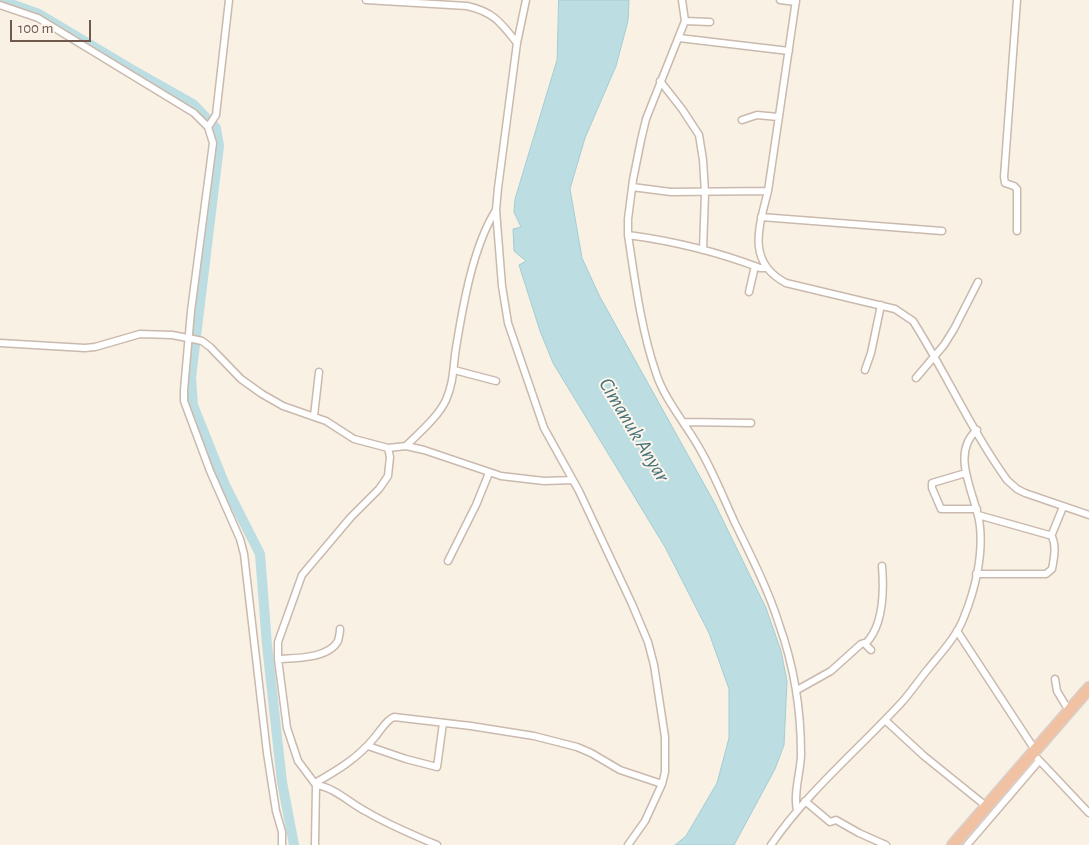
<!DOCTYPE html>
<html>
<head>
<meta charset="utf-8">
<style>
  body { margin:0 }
  #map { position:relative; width:1089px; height:845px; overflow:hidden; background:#faf1e5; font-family:"Alegreya Sans",sans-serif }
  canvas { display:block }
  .scale { position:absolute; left:10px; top:20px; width:81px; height:22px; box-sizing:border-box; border:2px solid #70584d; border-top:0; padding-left:6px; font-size:15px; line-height:18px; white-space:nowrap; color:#70584d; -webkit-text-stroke:4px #fdf5eb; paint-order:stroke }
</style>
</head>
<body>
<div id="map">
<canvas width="1089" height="845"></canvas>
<div class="scale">100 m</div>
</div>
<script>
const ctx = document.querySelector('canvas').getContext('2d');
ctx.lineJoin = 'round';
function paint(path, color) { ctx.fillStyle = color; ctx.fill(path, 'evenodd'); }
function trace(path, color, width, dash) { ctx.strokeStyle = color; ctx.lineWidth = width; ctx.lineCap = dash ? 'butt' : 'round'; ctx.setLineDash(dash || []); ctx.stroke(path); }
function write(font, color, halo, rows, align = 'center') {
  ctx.font = font + ' "Alegreya Sans",sans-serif'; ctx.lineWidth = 4; ctx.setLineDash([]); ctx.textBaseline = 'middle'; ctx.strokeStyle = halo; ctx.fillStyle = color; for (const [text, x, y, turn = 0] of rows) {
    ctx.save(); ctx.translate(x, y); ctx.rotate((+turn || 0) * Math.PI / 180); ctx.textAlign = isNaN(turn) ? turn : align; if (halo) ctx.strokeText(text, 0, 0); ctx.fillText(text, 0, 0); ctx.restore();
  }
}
const water = new Path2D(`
  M559,0H629L628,21L616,66L585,138L570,189L582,258L600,297L714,502L766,608L781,651L787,681L784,745L775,769L734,845H675L686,836L717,783L729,738V689L709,633L665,547L553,363L540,331L519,265L526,261L514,251L513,229L521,227L514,212L515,199L557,60Z`);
paint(water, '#bcdde1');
trace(water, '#a3cdd2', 1);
trace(new Path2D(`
  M0,0L39,14L131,69L193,104L216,128L219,146L191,378L193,405L225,485L260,554L267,645L282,782L294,845`), '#bcdde1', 10);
const minor = new Path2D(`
  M366,0L467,6C494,12 501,23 517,43
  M526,0L517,43L498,188L496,210L502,286L508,323L544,428L579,491L632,604L648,642L654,665L665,737V772L662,784L645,821L628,845
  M780,0L796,2
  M796,0L768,191C759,227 746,262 786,283L895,309L913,321C946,373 971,430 1007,480L1017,489L1025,493L1089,515
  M1017,0L1004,177L1005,183L1014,186L1017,189V231
  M0,5L38,18L194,113L208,127L213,143L191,311L184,390V401L210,471L240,539L244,554L267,753L276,811L282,832V845
  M685,21L710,22
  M679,38L789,51
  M660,81L682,109L699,135L703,160L705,193L703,250
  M742,120L757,115L778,117
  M208,127L216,115L229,0
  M632,187L671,192L768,191
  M761,217L942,231
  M628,235V219L633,180L641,140L646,119L685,21L682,0
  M765,268H760C718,252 673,241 628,235C635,281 641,329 656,373C665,401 687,425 701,451C714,474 724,499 735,523C751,556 768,589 779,624C794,666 801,709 801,754C801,771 793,793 797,810
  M749,292L755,266
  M0,343L85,348L95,347L140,334L172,335L193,339L202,341L210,347L241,379L262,394L283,406L326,421L354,439L388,448L406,446L424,450L501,476L544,481L573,480
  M454,370L496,381
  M865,370L871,353L881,305
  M916,378L944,345L954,329L978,282
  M314,416L319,372
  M684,422L751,423
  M406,446C420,432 438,417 446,400C454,382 453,366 456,348C463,305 473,246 496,210
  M966,473L932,483V488L941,509H977
  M978,515L1049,535L1052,534L1063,507
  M448,561L476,505L489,473
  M976,574H1046L1052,569C1054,558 1057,545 1051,535
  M957,631L1035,750
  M865,644C884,626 884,591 882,566
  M278,659C295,658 328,659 338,641C339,637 340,632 340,629
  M1055,679L1057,691L1069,711
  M797,690L831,671L861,644L864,643L871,650
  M885,720L924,756L986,806
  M368,746L406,759L437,767L443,723
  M1038,759L1089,813
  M315,783C338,770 358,758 375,737C381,730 386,720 394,717L471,726L534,736L577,747L591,753L620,770L662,784
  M316,785C334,787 351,804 367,812C389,825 413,835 437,845
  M805,801L830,822L836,820L859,833L886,845
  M315,845L316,785L298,761L287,728L278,659V642L302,575L351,517L379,489L388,476L390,457L388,448
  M771,845C808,791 858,750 902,702C911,692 919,680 928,669C941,653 957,636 964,617C975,590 983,556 980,527C978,498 948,455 977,430
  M967,845L1039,761`);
const trunk = new Path2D(`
  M953,845L1089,688`);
trace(minor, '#cab9ad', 9);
trace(trunk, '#d7d0cd', 14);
trace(minor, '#fff', 6);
trace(trunk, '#f0c2a3', 11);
write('italic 21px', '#46747b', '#fdf5eb', [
  ["Cimanuk Anyar",634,430,59]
]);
</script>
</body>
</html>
